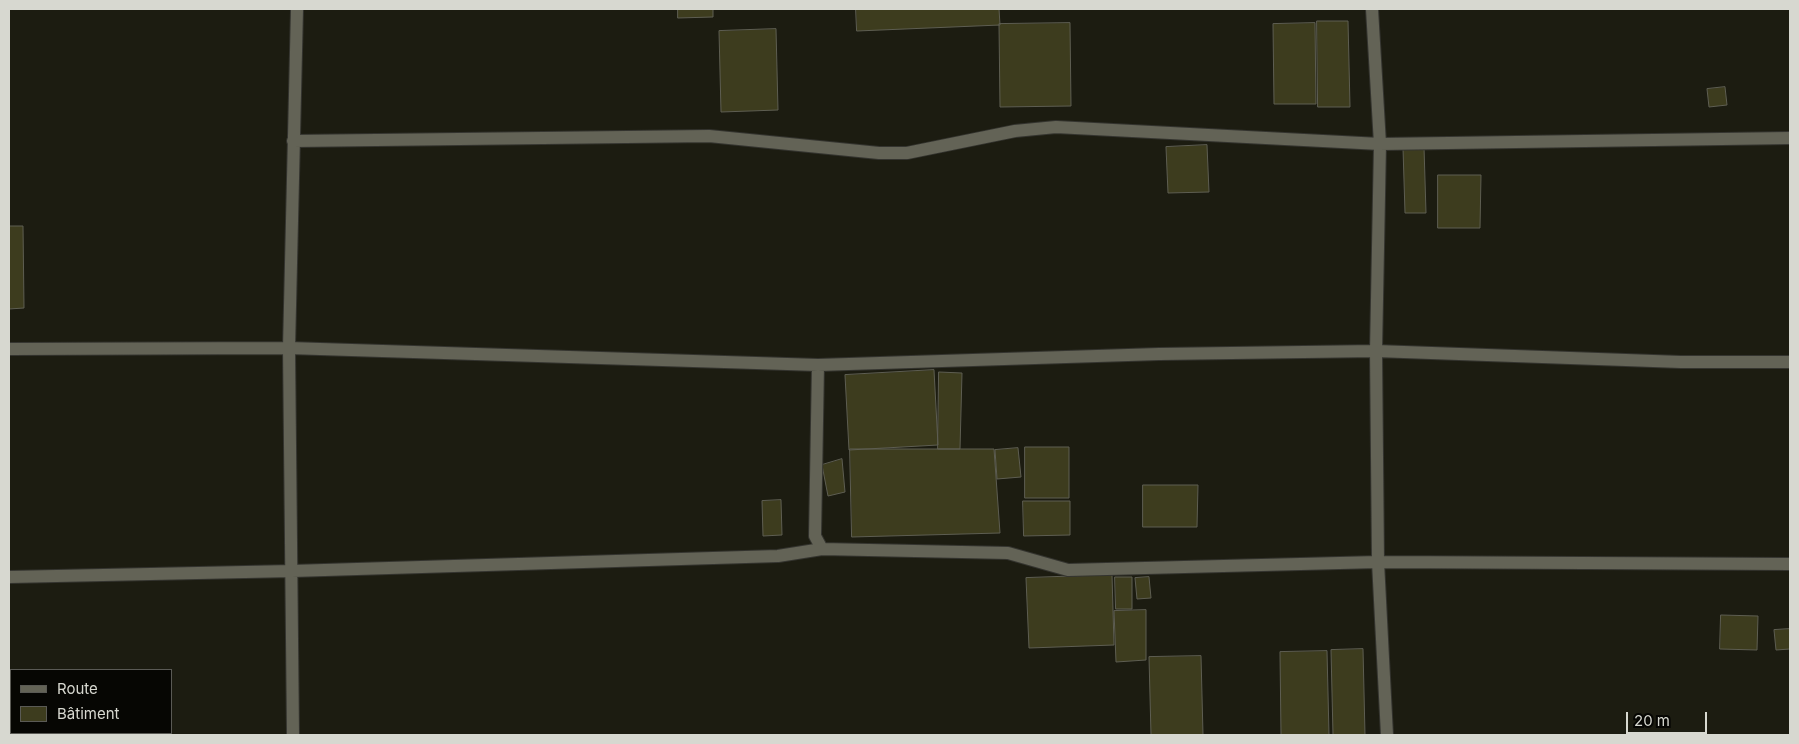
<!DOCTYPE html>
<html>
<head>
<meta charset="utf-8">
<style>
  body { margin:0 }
  #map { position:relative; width:1799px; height:744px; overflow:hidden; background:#1c1c11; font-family:Inter,sans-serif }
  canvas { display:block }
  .frame { position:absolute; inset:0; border:10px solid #d7d8d0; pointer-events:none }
  .legend { position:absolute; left:10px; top:669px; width:162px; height:65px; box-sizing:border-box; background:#060603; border:1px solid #5a5a55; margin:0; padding:6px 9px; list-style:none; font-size:15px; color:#d7d8d0 }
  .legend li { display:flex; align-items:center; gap:10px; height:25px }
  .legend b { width:25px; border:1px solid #5a5a55 }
  .scale { position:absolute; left:1626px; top:712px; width:81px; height:22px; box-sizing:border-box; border:2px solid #d7d8d0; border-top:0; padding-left:6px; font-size:15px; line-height:18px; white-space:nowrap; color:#d7d8d0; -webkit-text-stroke:4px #060603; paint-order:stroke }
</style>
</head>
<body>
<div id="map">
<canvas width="1799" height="744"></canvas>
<div class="frame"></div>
<ul class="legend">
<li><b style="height:6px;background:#636356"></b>Route</li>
<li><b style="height:14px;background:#3d3c1e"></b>Bâtiment</li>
</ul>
<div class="scale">20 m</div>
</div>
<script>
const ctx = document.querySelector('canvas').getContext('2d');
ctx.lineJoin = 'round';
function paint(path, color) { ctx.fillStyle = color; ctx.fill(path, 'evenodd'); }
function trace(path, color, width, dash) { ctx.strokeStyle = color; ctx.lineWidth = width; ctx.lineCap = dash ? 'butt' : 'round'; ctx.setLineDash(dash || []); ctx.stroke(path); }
const building = new Path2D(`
  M678,9H713V17L678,18Z
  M856,9H999L1000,25L857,31Z
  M1317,21H1348L1350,107H1318Z
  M1070,23L1071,106L1000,107L999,24Z
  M1315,23L1316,104H1274L1273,24Z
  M776,29L778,110L721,112L719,31Z
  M1725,87L1727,105L1709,107L1707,89Z
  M1207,145L1209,192L1168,193L1166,147Z
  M1424,147L1426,213H1405L1403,148Z
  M1438,175H1481L1480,228H1438Z
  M9,226H23L24,308L9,309Z
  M934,370L938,445L849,450L845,375Z
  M939,372L962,373L960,449H938Z
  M1025,447H1069V498H1025Z
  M1018,448L1021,477L997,479L995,450Z
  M850,449H994L1000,533L852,537Z
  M842,459L845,492L828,496L822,465Z
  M1143,485H1198L1197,527H1143Z
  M781,500L782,535L763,536L762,501Z
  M1023,501H1070V535L1024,536Z
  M1112,575L1114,645L1029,648L1026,578Z
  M1115,577H1132V609H1116Z
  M1149,577L1151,598L1137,599L1135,578Z
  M1146,610V660L1116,662L1114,611Z
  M1721,615L1758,616L1757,650L1720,649Z
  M1790,629V649L1776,650L1774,630Z
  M1363,649L1365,735H1333L1331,650Z
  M1327,651L1329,735H1281L1280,652Z
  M1201,656L1203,735H1151L1149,657Z`);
paint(building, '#3d3c1e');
trace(building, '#5e5e52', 1);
const street = new Path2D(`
  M1372,9L1380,144L1376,351L1378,562L1387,735
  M293,141L709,136L879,153H907L1015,131L1056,127L1380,144L1790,138
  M9,349L289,348L818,365L1159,354L1376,351L1681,362H1790
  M818,365L815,536L822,549L1008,553L1068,570L1378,562L1790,564
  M9,577L292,571L778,556L822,549
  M293,735L289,348L297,9`);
trace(street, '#34342f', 14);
trace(street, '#636356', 12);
</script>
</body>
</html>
